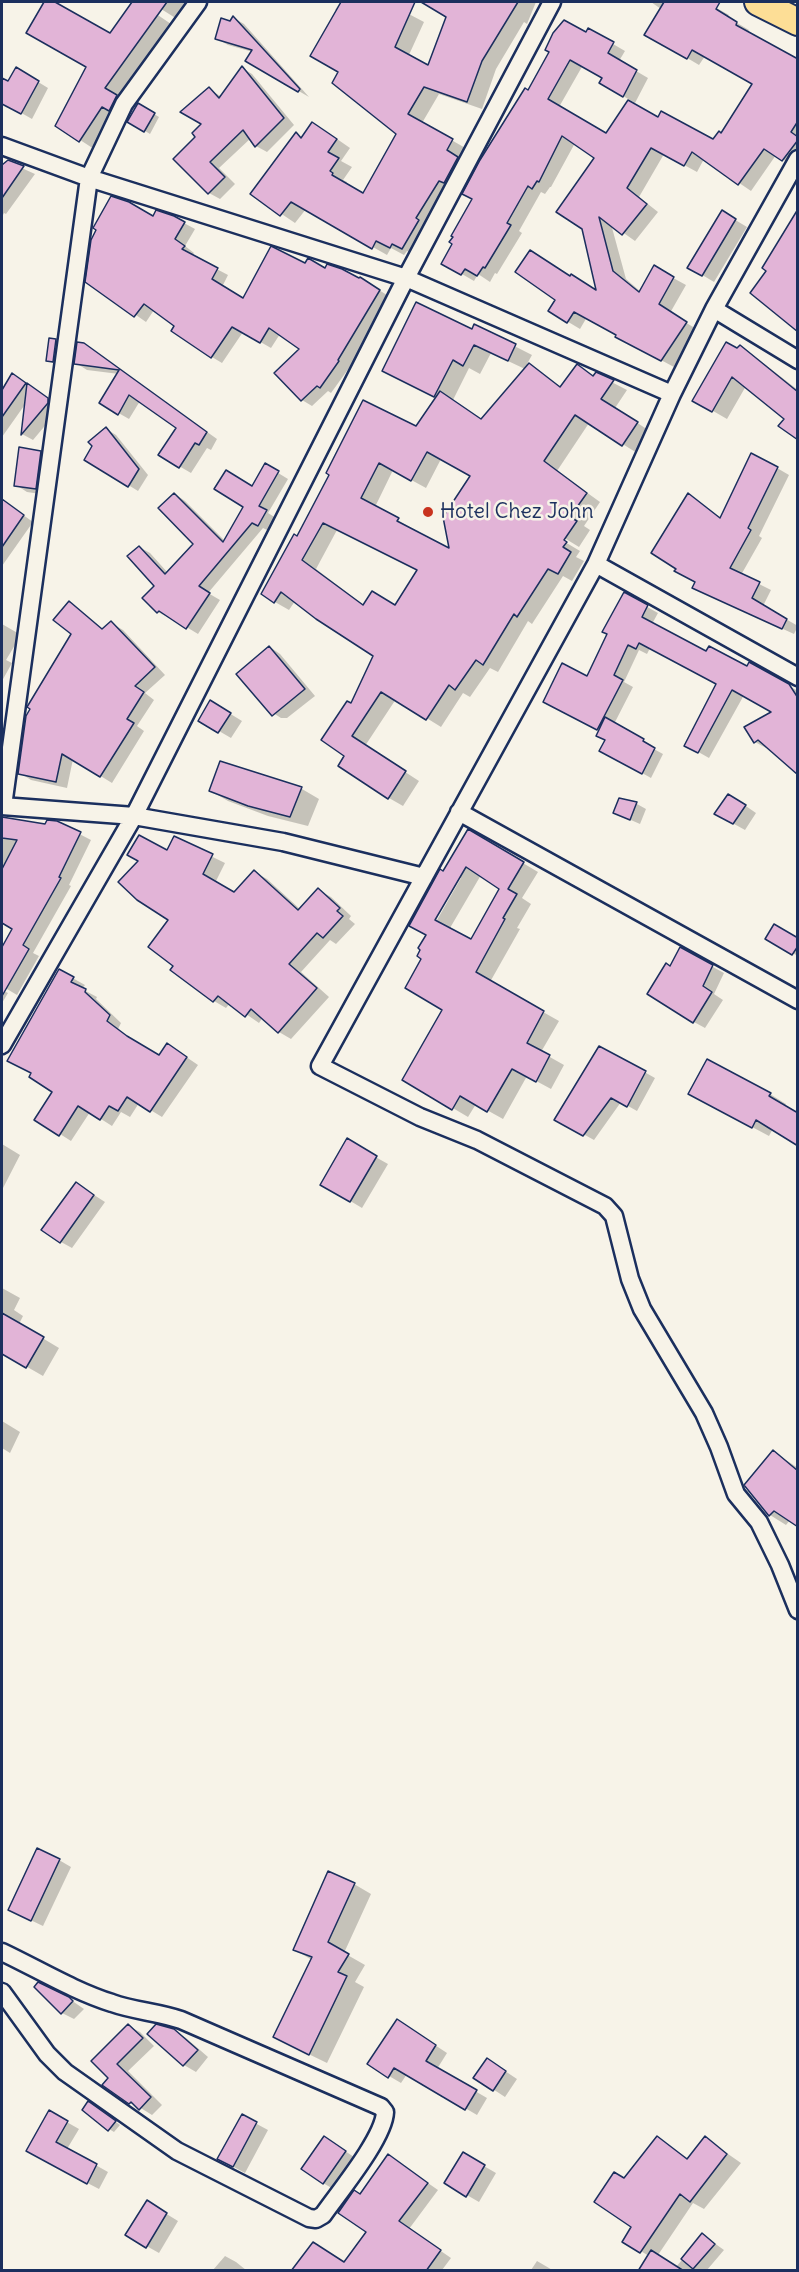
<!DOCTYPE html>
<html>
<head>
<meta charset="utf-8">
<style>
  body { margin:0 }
  #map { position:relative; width:799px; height:2272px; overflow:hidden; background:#f7f3e8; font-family:Delius,sans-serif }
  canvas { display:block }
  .frame { position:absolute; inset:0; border:3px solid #1b2f5e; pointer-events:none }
</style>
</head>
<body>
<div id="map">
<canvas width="799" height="2272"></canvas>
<div class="frame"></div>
</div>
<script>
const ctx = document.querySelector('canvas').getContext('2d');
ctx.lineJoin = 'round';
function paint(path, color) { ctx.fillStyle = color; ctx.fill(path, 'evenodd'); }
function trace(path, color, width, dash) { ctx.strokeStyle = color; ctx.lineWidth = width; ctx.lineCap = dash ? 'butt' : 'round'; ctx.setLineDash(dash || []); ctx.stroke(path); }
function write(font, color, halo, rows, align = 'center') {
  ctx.font = font + ' Delius,sans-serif'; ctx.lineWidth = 5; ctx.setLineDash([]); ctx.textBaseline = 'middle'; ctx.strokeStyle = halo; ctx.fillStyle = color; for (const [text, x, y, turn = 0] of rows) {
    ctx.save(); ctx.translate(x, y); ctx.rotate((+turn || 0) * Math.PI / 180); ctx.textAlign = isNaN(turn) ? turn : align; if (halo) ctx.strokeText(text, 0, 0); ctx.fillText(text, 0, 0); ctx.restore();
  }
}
paint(new Path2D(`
  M45,2H52L111,34L134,2L149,9L171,24L118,97L131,105L94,149L57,125L88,67L28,33Z
  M150,2H190L177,19Z
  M340,2H386L424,22L408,57L429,67L452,5L447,2H536L527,24L524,22L496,69L482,109L439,94L422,123L467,149L417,256L407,251L404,255L391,248L387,255L306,209L295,223L252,194L296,134L303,138L327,132L350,148L341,161L352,167L343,180L347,182L346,185L363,195L398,134L341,71L338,11L335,10Z
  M651,2H706L729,15L727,17L749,30L747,33L798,60V164L795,167L776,155L751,191L704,159L697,172L664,154L639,197L658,212L635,241L611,224L626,279L641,292L655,268L686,285L670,313L698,330L674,367L629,343L587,317L580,329L550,311L571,278L598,292L597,157L575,143L551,187H550L545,194L541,192L519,231L522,233L497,274L495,273L490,282L478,274L474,281L443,263L528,92L589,30L625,51L619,61L648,78L635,103L601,83L604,77L583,65L559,107L606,135L658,120L713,141L721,134L754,83L705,56L699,65L647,34L661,9Z
  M234,18L244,24L309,97L247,61L253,52L228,45L217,39Z
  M242,68L252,74L294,125L267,152L256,146L251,138L219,168L235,184L220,199L209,193L197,137L204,124L209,89L222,97Z
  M17,69L48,88L32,119L2,102V79L8,83Z
  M139,105L159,117L150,134L129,121Z
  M6,161L35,174L6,214L4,213L2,217V165Z
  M722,212L747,227L714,282L689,267Z
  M173,217L195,229L185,246L194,253L192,256L228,275L222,287L244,299L305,265L371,285L390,297L349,368L331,393L328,391L312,406L302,400V349L280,334L271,348L243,332L222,363L212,357L154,310L146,322L87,281L154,218Z
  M475,326L532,355L527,364L561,387L577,366L594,377L596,374L627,390L615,408L651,432L637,453L589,423L557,471L600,502L584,526L590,530L579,547L561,536L560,539L580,551L576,557L584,561L572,581L563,576L532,624L528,621L498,672L490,668L470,697L463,693L441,727L396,699L365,746L419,781L403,806L389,798L346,755L351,705L375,656L295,601L289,610L275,602L298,538L331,474L417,428L437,398L399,379L472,331ZM491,353L525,369L482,420L453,400L469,368L480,374ZM441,459L472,476L451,551L375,507L393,470L426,488ZM337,530L418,571L396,607L365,606L316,569Z
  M50,340L56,341L68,347L59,367L48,360Z
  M84,344L217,439L211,450L207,448L191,473L160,455L178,428L140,401L129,419L101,403L119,374L87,370L76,363Z
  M740,347L754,356L798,390V438L786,418L746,386L727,419L694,400Z
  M13,375L60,406L59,409L33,440L22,434L26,403L2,437V393Z
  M106,429L116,435L148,475L138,491L86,459Z
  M40,452L52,459L47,495L27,492L16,485Z
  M265,465L288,479L268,513L276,518L269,531L263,528L208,593L220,600L198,634L170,617L169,618L158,612L144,598L156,586L139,547L150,553L168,573L195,544L175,494L185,501L225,541Z
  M777,468L789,475L759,536L762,538L741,575L771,590L763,606L798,626L794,634L706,594L696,582L689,495L721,518Z
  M2,500L33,522L2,566Z
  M624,594L658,613L652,624L707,653L747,668L750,664L798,691V772L768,747L766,748L755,742L774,712L744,695L709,758L686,745L718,684L650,648L647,654L639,650L624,682L633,687L614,724L651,745L650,747L663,754L651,778L601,750L607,740L600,730L555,708L588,678L609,634Z
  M69,603L104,630L111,623L123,630L165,675L145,693L154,700L137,726L144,731L112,783L73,759L67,788L31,780L20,773L73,634Z
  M2,624L21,635L6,660L12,663L2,681Z
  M270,647L280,654L315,696L287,718H281L270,711Z
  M211,702L242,721L231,738L200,720Z
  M221,763L302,789L319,799L308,826L268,816L228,801L211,791Z
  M620,801L637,804L646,809L640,824L615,813Z
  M740,802L756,813L745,830L716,814Z
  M2,819L46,826L56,822L91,840L69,885L71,886L33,953L39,956L17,995L2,986V950L14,929L2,922Z
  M469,831L538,872L522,898L531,904L517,928L520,929L490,982L559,1021L541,1052L564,1065L551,1089L527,1076L503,1119L476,1104L468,1117L404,1079L444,1009L423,958L443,873ZM481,875L501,888L471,941L450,928ZM457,878H461L433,927L430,926Z
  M174,838L225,863L215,883L234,894L254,872L267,879L301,910L318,890L331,897L351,916L349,919L355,924L336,944L330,940L301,972L329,997L291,1039L279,1032L263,1017L259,1023L230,1003L226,1008L214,1001L175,966L170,919L168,852Z
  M767,939L798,940V956Z
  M680,949L724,973L714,994L723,1000L705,1028L694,1022L671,968Z
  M60,971L85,985L82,989L97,997L96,999L121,1023L118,1029L138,1045L159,1057L179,1052L198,1065L162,1117L139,1103L130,1117L121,1112L112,1126L90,1112L71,1141L60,1134L54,1091Z
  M2,990L8,993L2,1003Z
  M614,1055L655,1078L637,1111L621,1102L594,1140L556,1119Z
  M770,1094L786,1104L769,1136L707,1103Z
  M347,1141L388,1164L362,1208L322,1184Z
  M2,1144L20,1155L2,1190Z
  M77,1184L105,1202L72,1248L61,1242Z
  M2,1288L20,1298L14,1310L23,1316L19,1324L59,1348L43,1376L3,1353L2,1357Z
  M2,1421L20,1432L10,1453L2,1448Z
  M774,1452L798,1468V1525L790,1520L786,1525L770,1515L746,1485Z
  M59,1860L71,1867L43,1926L22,1916Z
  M354,1884L371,1894L344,1953L365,1965L355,1982L364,1987L327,2063L292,2046L312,1960L295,1950Z
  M68,1998L84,2009L74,2019L62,2013Z
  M128,2026L140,2032L154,2046L128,2071L162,2105L152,2115L104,2085L110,2078Z
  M409,2028L447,2053L437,2069L487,2098L477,2115L407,2074L401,2083L389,2076Z
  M174,2030L186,2038L208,2057L196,2072L184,2065Z
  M499,2067L517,2079L505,2097L476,2078Z
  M94,2106L120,2125L114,2132L109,2129Z
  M49,2112L79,2129L67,2149L108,2172L99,2189L39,2158Z
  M242,2116L268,2130L245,2173L219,2159Z
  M657,2138L689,2159L705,2138L741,2163L704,2209L693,2203L658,2255L676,2267L703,2235L724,2250L707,2270H650L649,2256L624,2241L633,2226L625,2180Z
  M336,2145L357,2159L335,2190L323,2183Z
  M463,2154L496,2173L479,2202L446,2183Z
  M389,2156L438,2190L409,2229L451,2258L442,2270H293L345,2264L368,2232Z
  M147,2202L178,2221L159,2253L127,2235Z
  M225,2256L236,2262L246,2270H213Z
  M537,2261L549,2268L552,2270H531Z`), '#0003');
const building = new Path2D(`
  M44,2H55L110,33L132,2H167L105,88L117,95L109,111L102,107L79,142L55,126L86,67L26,33Z
  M341,2H415L395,47L428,65L446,17L421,2H518L482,61L467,102L424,87L408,114L453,139L447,150L458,157L444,183L439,181L416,218L419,220L402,249L392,244L390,248L376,241L372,249L291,202L280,216L250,194L296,132L301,138L312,122L337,139L328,152L339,158L330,171L333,173L332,175L363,193L396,134L332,83L338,72L310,56Z
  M664,2H720L716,9L737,22L736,25L798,59V121L791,132L798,137V140L782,161L764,149L738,185L692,152L684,166L651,148L627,188L647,204L622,235L599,217L613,271L639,292L654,265L674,277L659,304L687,322L661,361L615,337L616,335L574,312L567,323L548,311L555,300L515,272L530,250L570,276L571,274L596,290L582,229L556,212L594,158L562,136L539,182L537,181L532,189L528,186L507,223L511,225L485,268L483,267L477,276L465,269L461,275L441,264L452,244L449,242L453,237L451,236L472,199L462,194L480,160L525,88L528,90L549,52L545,50L553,33L564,20L586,32L588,28L614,42L608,53L637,70L623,97L599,83L602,78L570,60L548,99L606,133L628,100L658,117L661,111L713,139L719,131L721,133L752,84L692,50L687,59L644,35Z
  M233,16L300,89L298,92L245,61L252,50L215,39L221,18L230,21Z
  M242,66L284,118L255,147L243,130L210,162L225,177L208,194L173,159L195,137L192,133L201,124L180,112L209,87L219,98Z
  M16,67L39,81L21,114L2,104V78L8,81Z
  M138,103L155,113L144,132L127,122Z
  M8,160L24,166L2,198V165Z
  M111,196L129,202L153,216L156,210L174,216L185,222L175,239L185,246L182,249L218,268L212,279L243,298L271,246L305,263L308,258L325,268L327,264L342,269L359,278L360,277L380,290L338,360L339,361L320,388L317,386L301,401L274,373L299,349L269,328L260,343L232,327L211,358L171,331L174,326L144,304L134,317L85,282L91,240L96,230L93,228Z
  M798,209V332L750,293L766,271L762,268Z
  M722,210L736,219L702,276L687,268Z
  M416,302L472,329L474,324L516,344L508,361L474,345L463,366L453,360L434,397L382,371Z
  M49,338L56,339L53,362L46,361Z
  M77,342L84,343L207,432L199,445L195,443L179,468L158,455L176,428L129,395L118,415L99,403L119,370L74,364Z
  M726,342L737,348L740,345L798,392V440L778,426L784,419L732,377L712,412L692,401Z
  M529,363L560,387L577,364L593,376L596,372L614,380L601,399L638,422L622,446L575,415L544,461L587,493L570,517L577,521L564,540L567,542L563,547L571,552L558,574L548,569L517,617L514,614L483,665L476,660L455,690L449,685L426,720L381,692L352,736L406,771L388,799L338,766L344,756L321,740L347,701L351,703L373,656L316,619L281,592L274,603L261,594L294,534L297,536L329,475L326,473L363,400L416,426L440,391L481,419ZM427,452L470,476L443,517L449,548L397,521L399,518L361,498L379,463L411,481ZM323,523L417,570L395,605L372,591L363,605L302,560Z
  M12,373L26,383L2,417V390Z
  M27,383L48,398V403L21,435Z
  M106,427L139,469L128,487L84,460L92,446L88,442Z
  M19,447L41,451L36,489L14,486Z
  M751,453L778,467L748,528L751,530L730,568L760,582L752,598L787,619L782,629L692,588L695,582L674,571L676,569L651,553L688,493L720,518Z
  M265,463L279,471L259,506L267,510L258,526L252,523L199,586L210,593L186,629L159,611L157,613L142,598L154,586L127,556L139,546L165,574L193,544L158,508L174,493L223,542L243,507L214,489L226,470L252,486Z
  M2,499L24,515L2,547Z
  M624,592L648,605L642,617L706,651L709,646L747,666L749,662L789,684L798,698V775L758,740L754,743L744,727L771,712L732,690L698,753L684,746L716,684L639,643L636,649L628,645L614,675L623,680L597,730L543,702L562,663L587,676L607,634L602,632Z
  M69,601L102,629L111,621L155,667L135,686L144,692L127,719L134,723L100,777L62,754L56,782L18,774L26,716L30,709L27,707L71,634L53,620Z
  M269,646L305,689L272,716L236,674Z
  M210,700L231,713L218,733L198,721Z
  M605,717L644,739L643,741L655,748L642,774L599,751L605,740L596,736Z
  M220,761L302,787L290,817L248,806L209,791Z
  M728,794L746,805L733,824L714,814Z
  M619,798L637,802L630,820L613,813Z
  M2,817L45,824L47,820L57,821L81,832L59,877L61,878L23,945L29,949L2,996V947L12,929L2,923V869L17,840L2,838Z
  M468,829L524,862L508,889L517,894L503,918L505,919L476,972L544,1011L527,1043L550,1055L536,1082L512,1069L487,1112L460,1096L452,1110L402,1080L442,1010L405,988L421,959L417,956L420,950L418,948L426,935L409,926L440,869L443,871ZM466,867L499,889L471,939L435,920Z
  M139,835L167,850L174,836L213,854L203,874L234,892L254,870L298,910L318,888L340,908L337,911L343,916L323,938L317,933L289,964L317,988L278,1033L251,1009L245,1017L218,996L213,1002L170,970L173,966L148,947L168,920L137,900L118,882L138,861L127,855Z
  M774,924L798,938V946L792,955L765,939Z
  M680,947L713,965L703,986L712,992L693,1023L647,994L666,963L670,966Z
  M59,969L74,977L71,982L86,989L85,992L110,1015L107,1021L127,1036L159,1055L167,1043L187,1057L150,1112L127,1097L118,1111L109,1106L100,1120L78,1106L59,1136L34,1120L52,1092L29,1077L31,1073L7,1061Z
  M599,1046L646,1071L627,1107L611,1098L583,1136L554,1120Z
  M707,1059L771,1093L769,1096L798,1113V1146L756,1120L752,1128L688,1094Z
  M347,1138L377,1156L350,1202L320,1185Z
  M76,1182L94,1195L60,1243L41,1230Z
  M2,1313L44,1337L26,1368L2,1354Z
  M773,1450L798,1471V1527L774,1511L769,1516L744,1485Z
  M37,1848L60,1859L31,1921L8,1910Z
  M328,1871L355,1883L328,1942L349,1954L338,1972L347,1976L309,2055L273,2037L312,1957L293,1950Z
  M38,1982L69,1997L73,2001L61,2014L34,1987Z
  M397,2019L436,2045L426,2061L477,2090L465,2110L394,2068L388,2078L367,2064Z
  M128,2024L143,2038L117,2064L151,2097L139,2110L131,2102L129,2104L102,2085L108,2078L91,2061Z
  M156,2024L174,2029L198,2050L183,2066L147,2034Z
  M487,2058L506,2071L493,2091L473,2078Z
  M88,2101L116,2121L108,2131L82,2110Z
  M49,2110L68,2121L56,2142L97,2164L87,2184L26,2151Z
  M242,2114L257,2122L233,2167L217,2159Z
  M324,2136L346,2151L323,2184L301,2169Z
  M657,2136L687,2159L705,2136L727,2154L690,2202L680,2194L640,2253L622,2242L631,2227L594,2202L614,2172L624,2178Z
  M463,2152L485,2165L466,2197L444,2183Z
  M388,2154L428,2183L399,2221L441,2250L426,2271H291L313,2242L344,2262L366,2232L338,2213L354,2190L360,2194Z
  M147,2200L167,2213L146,2248L125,2235Z
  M702,2233L715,2244L693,2269L681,2259Z
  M651,2250L684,2271H638Z`);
paint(building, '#e2b4d7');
trace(building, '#1b2f5e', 1.5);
const street = new Path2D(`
  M2,146L89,178L406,278L672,394
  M798,159L714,309L672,394L596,564L320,1066L420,1117L477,1140L605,1206L614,1216L630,1279L642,1309L704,1413L719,1447L736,1494L759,1522L780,1565L798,1610
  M714,309L798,360
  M596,564L798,677
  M2,806L134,816L283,842L424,877
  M3,806L89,178L124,104L198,2
  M459,812L798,1000
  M2,1045L134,816L406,278L552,2
  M2,1952C38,1969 74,1991 112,2003C134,2011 158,2012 181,2020L381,2107L385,2112C384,2138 339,2192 323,2215L316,2219L309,2218L177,2151L65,2072L47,2054L2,1992`);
const primary = new Path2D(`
  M758,2L798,22`);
trace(street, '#1b2f5e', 21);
trace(primary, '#1b2f5e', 30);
trace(street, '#f7f3e8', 16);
trace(primary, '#fdde96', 26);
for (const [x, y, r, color] of [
  [428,512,6,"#c8321e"]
]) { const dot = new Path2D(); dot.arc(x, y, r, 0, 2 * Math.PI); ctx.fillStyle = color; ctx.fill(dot); trace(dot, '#f7f3e8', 2); }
write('21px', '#1b2f5e', '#f7f3e8', [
  ["Hotel Chez John",440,512]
], 'left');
</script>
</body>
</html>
